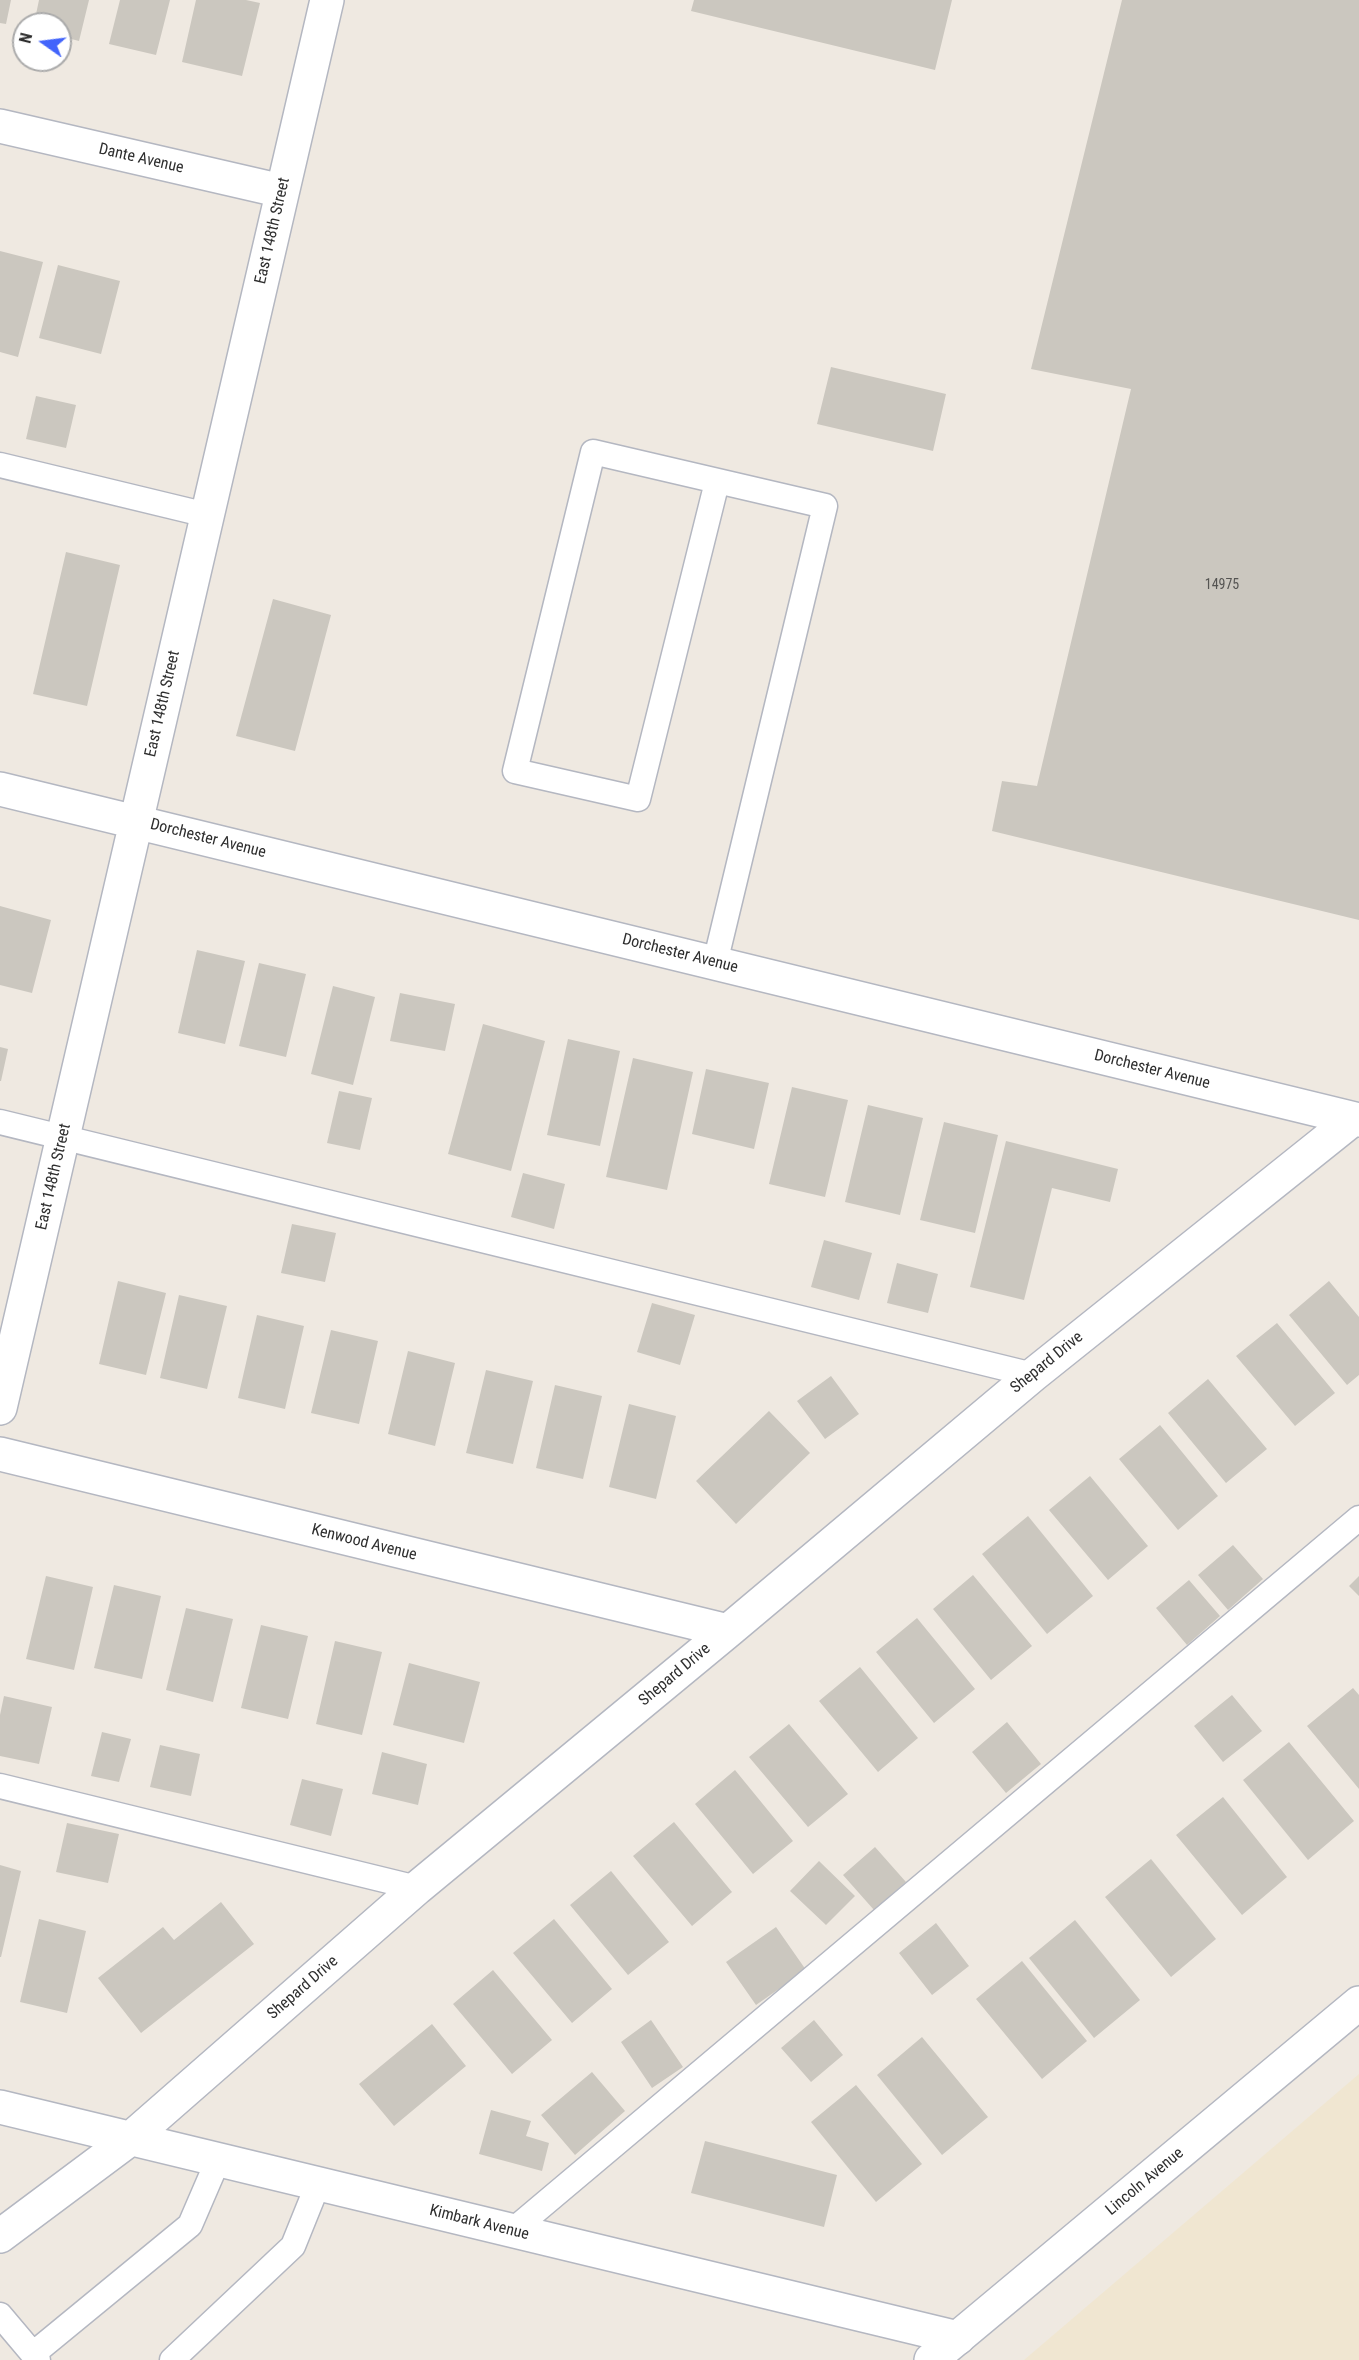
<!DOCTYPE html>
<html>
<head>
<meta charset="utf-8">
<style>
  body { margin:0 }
  #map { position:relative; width:1359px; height:2360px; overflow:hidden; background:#efe9e1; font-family:"Roboto Condensed",sans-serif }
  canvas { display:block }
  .north { position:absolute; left:12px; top:12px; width:60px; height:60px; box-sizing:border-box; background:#fff; border:2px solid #ababab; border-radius:50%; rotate:284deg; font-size:16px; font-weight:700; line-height:24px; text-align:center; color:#2e2e2e }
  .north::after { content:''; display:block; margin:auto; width:21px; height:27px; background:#4264fb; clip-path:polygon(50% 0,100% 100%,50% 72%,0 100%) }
</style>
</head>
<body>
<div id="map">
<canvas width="1359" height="2360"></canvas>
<div class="north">N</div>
</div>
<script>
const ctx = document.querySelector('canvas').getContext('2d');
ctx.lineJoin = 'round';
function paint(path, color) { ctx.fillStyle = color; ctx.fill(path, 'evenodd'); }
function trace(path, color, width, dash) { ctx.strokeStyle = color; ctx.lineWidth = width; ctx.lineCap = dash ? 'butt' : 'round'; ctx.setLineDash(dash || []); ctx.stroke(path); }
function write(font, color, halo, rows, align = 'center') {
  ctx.font = font + ' "Roboto Condensed",sans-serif'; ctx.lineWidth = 6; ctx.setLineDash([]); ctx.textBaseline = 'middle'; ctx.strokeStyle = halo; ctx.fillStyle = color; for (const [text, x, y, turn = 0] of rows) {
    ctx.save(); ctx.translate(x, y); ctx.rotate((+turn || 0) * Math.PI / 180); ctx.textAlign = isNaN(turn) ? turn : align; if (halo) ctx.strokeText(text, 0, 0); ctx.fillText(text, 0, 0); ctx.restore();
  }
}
paint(new Path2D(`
  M1359,2074V2360H1024Z`), '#f0e6d1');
paint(new Path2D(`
  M0,0H11L6,24L0,23Z
  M39,0H89L79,41L60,36V24H34Z
  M120,0H170L156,55L109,44Z
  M196,0H246L260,3L242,76L182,62Z
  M694,0H952L935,70L691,11Z
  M1122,0H1359V920L992,831L1002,781L1037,786L1131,389L1031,369Z
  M0,251L43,262L18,357L0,352Z
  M58,265L120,281L101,354L39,338Z
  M831,367L946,394L933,451L817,424Z
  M36,396L76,405L66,448L26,439Z
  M66,552L120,565L87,706L33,694Z
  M273,599L331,615L295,751L236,736Z
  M0,906L51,920L32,993L0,985Z
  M197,950L245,961L225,1044L178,1033Z
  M259,963L306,974L286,1057L239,1046Z
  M333,986L375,997L353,1085L311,1074Z
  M400,993L455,1004L445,1051L390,1041Z
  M483,1024L545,1041L511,1171L448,1154Z
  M568,1039L620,1051L600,1146L547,1135Z
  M0,1047L8,1049L1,1081H0Z
  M633,1058L693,1072L667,1190L606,1177Z
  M706,1069L769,1083L754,1149L692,1134Z
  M792,1087L848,1100L825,1197L769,1184Z
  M339,1091L372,1098L360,1150L327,1143Z
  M868,1105L923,1118L900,1215L845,1202Z
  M944,1122L998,1135L975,1233L920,1220Z
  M1006,1141L1118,1169L1110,1202L1052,1188L1024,1300L970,1287Z
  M523,1173L565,1184L554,1229L511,1217Z
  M292,1224L336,1233L325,1282L281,1273Z
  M824,1240L872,1253L859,1300L811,1287Z
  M897,1263L938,1274L928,1313L887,1303Z
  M118,1281L166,1293L146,1375L99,1364Z
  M1329,1281L1359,1317V1375L1347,1385L1289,1315Z
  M179,1295L227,1306L207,1389L160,1378Z
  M652,1303L695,1315L680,1365L637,1352Z
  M257,1315L304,1326L285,1409L238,1398Z
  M1277,1323L1335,1393L1295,1426L1236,1356Z
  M331,1330L378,1341L359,1424L311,1413Z
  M408,1351L455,1363L435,1446L388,1434Z
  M486,1370L533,1381L513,1464L466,1453Z
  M831,1376L859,1414L825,1439L797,1401Z
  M1208,1379L1267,1449L1226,1483L1168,1413Z
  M555,1385L602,1396L583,1479L536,1468Z
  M629,1404L676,1416L656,1499L609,1487Z
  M769,1411L810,1453L736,1524L696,1481Z
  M1160,1425L1218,1496L1178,1530L1119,1459Z
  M1090,1476L1148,1546L1108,1580L1049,1510Z
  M1028,1516L1093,1596L1047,1634L982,1554Z
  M1233,1545L1263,1579L1228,1610L1198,1575Z
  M973,1575L1032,1646L991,1680L933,1609Z
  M46,1576L93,1587L74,1670L26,1659Z
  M1359,1576V1596L1349,1586Z
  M1189,1580L1220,1616L1187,1645L1156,1608Z
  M114,1585L161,1596L142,1679L94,1668Z
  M186,1608L233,1619L213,1702L166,1690Z
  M917,1618L975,1689L934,1723L876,1652Z
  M261,1625L308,1636L288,1719L241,1708Z
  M335,1641L382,1652L362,1735L316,1724Z
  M409,1663L480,1682L464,1743L393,1725Z
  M860,1667L918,1738L878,1772L819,1701Z
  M1353,1688L1359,1695V1789L1307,1726Z
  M1232,1695L1262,1731L1223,1762L1194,1726Z
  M4,1696L52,1707L39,1764L0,1756V1715Z
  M1007,1722L1041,1764L1006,1793L972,1752Z
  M789,1724L848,1794L808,1827L749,1757Z
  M102,1732L131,1739L119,1782L91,1776Z
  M1289,1742L1354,1821L1308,1860L1243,1780Z
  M160,1745L200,1754L191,1796L150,1787Z
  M382,1752L427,1764L418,1805L372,1794Z
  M735,1770L793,1841L753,1874L695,1804Z
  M302,1779L343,1789L331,1836L290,1825Z
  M1223,1797L1287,1877L1242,1915L1176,1835Z
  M674,1822L732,1892L692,1926L633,1856Z
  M67,1823L119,1834L108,1883L56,1872Z
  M875,1847L906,1882L874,1910L843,1875Z
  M1151,1859L1216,1939L1171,1977L1105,1897Z
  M819,1861L855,1896L826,1925L790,1891Z
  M0,1865L21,1871L1,1957H0Z
  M611,1871L669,1942L628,1975L570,1905Z
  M221,1902L254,1944L141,2033L98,1978L163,1927L174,1940Z
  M39,1919L86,1931L67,2013L20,2002Z
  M554,1919L612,1989L572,2023L513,1953Z
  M1075,1920L1140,2000L1094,2038L1029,1958Z
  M936,1923L969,1966L932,1995L899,1953Z
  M776,1927L806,1970L756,2005L726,1962Z
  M1022,1961L1087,2041L1042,2079L976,1999Z
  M493,1970L552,2040L512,2074L453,2004Z
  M651,2020L683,2067L652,2088L621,2042Z
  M814,2020L843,2055L811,2082L781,2048Z
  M432,2024L466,2066L394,2126L359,2084Z
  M922,2037L988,2117L942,2155L877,2075Z
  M592,2072L625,2111L575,2155L541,2115Z
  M856,2085L922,2164L876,2202L811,2122Z
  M491,2110L531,2121L526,2136L549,2143L542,2171L479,2154Z
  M705,2141L837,2175L824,2227L691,2193Z`), '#cbc7bf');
const lane = new Path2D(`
  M0,465L207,515
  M715,963L825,506L593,452L515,771L638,799L717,482
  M0,1122L1033,1375
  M0,1786L417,1888
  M512,2231L1359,1518
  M0,2315L38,2360
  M33,2354L190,2225L218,2160
  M172,2360L293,2246L318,2184`);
const street = new Path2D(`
  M0,126L282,191
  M0,789L1359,1120
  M0,1408L327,0
  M0,1454L728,1631
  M0,2107L958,2338
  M0,2236L130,2139L417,1888L728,1631L1033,1375L1353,1119`);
const secondary = new Path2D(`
  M931,2360L1359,2003`);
trace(lane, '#b4b7c1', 27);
trace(street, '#b4b7c1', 36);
trace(secondary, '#b4b7c1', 36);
trace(lane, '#fff', 24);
trace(street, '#fff', 33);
trace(secondary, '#fff', 33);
write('14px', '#555452', null, [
  ["14975",1222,585]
]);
write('16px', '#2e2e2e', '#fff', [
  ["Dante Avenue",141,159,13],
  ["East 148th Street",273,231,-77],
  ["East 148th Street",163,704,-77],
  ["Dorchester Avenue",208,839,14],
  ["Dorchester Avenue",680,954,14],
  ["Dorchester Avenue",1152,1070,14],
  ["East 148th Street",54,1177,-77],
  ["Shepard Drive",1047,1363,-39],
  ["Kenwood Avenue",364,1543,14],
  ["Shepard Drive",675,1675,-40],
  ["Shepard Drive",303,1988,-41],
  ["Lincoln Avenue",1145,2182,-40],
  ["Kimbark Avenue",479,2223,14]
]);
</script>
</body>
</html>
